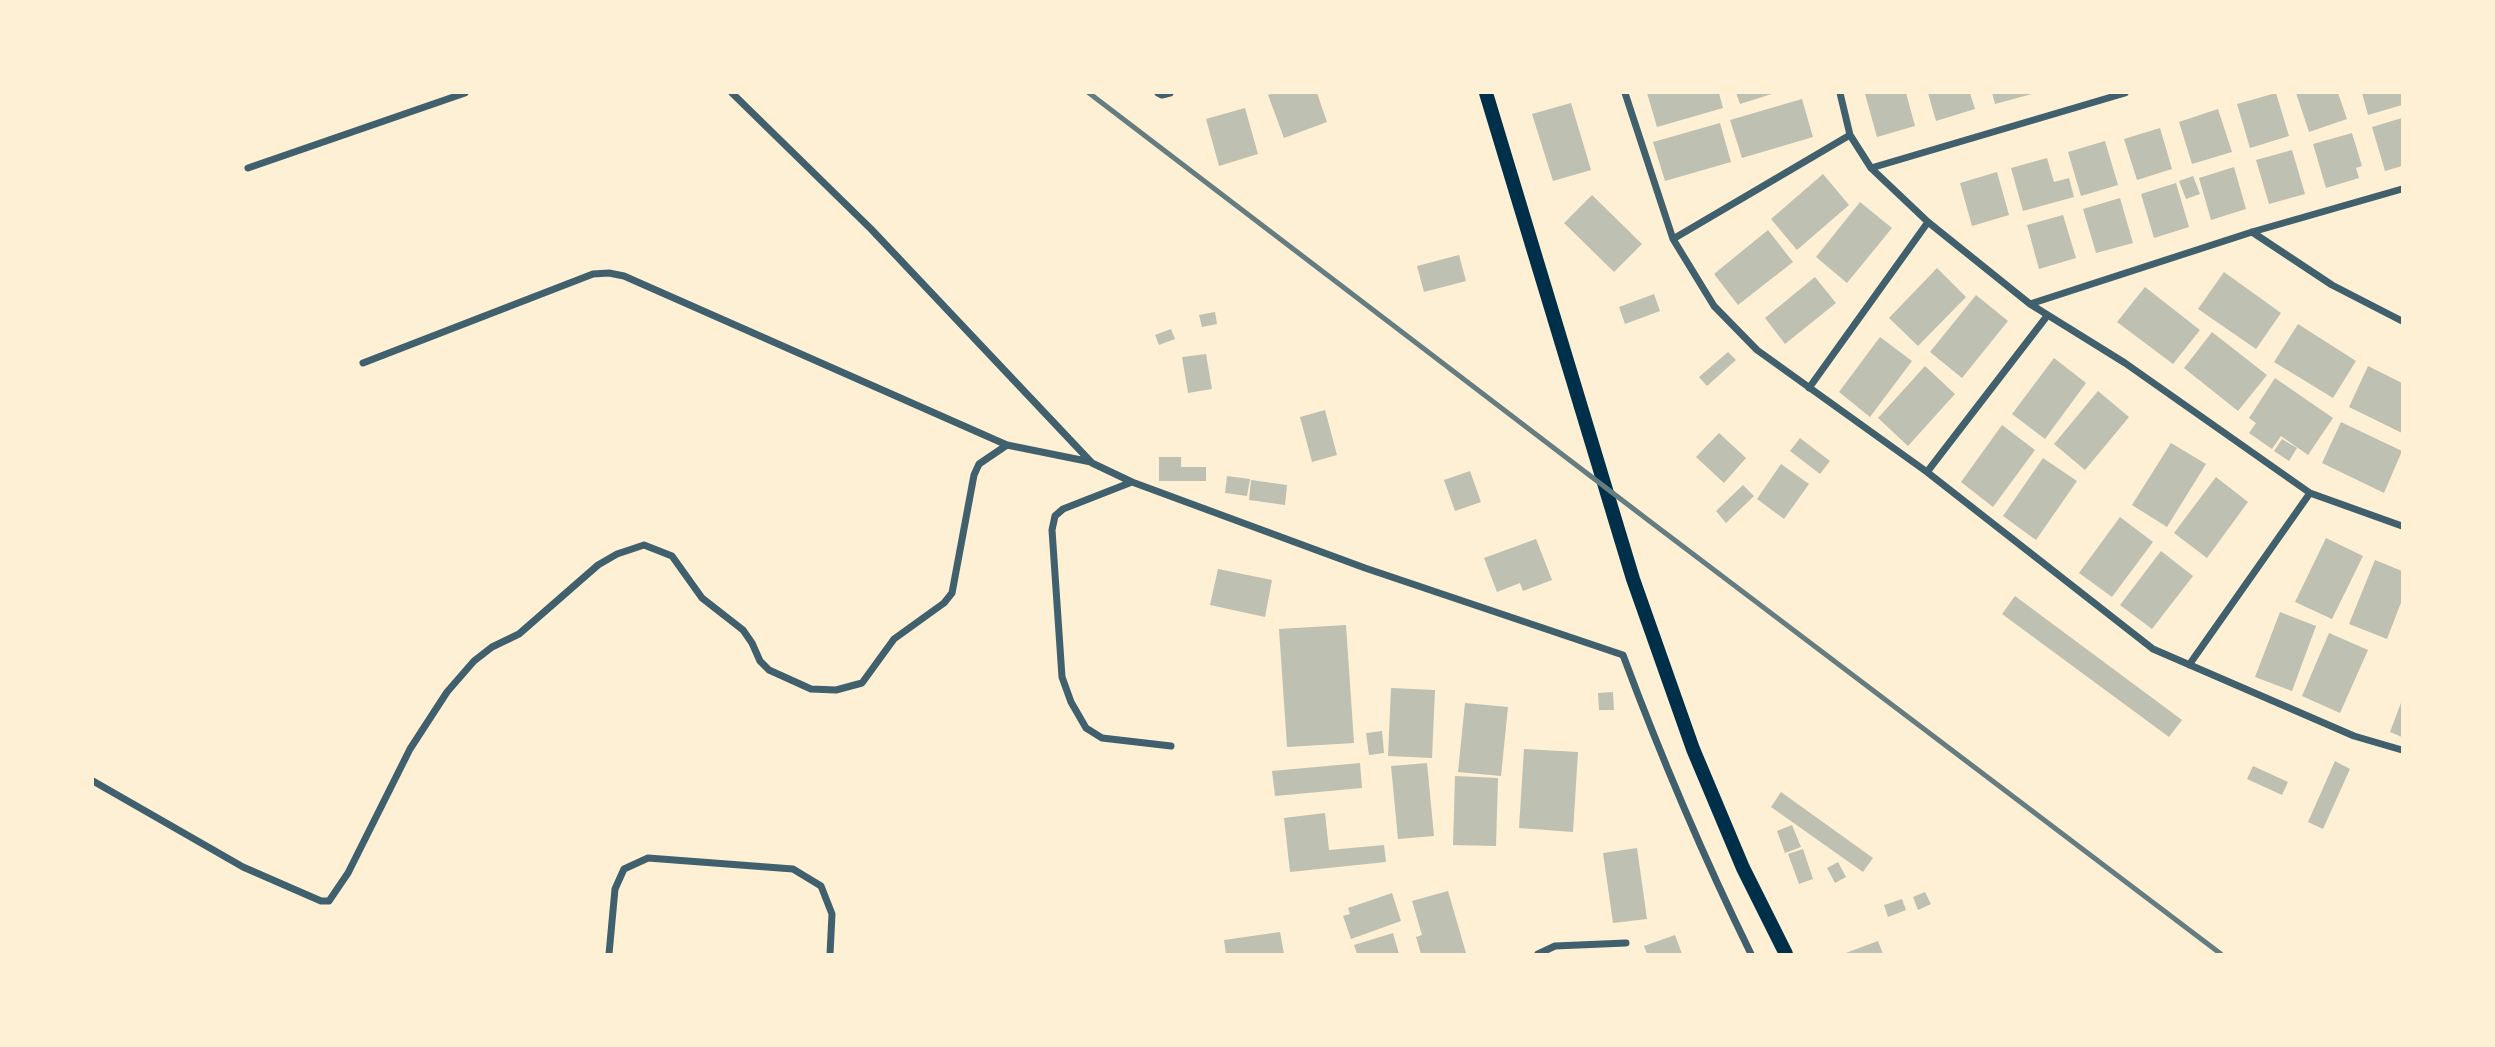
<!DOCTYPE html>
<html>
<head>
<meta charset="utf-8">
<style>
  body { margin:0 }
  #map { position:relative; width:2495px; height:1047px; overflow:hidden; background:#fdf0d5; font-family:Commissioner,sans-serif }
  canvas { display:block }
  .frame { position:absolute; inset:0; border:94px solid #fdf0d5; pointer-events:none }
</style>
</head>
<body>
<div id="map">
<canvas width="2495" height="1047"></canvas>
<div class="frame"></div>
</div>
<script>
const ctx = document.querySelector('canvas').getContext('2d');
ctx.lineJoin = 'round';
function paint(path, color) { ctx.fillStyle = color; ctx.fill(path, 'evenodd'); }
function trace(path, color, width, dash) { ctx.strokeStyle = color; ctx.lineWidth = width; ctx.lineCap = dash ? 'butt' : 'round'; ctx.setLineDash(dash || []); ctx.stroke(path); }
paint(new Path2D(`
  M1274,93H1317L1327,122L1284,138L1268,95Z
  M1647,93H1719L1723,108L1657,127Z
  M1736,93H1775L1740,104Z
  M1869,93H1906L1915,126L1877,137L1865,94Z
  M1928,93H1970L1975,109L1936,121Z
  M1992,93H2032V94L1995,104Z
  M2276,93L2289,136L2250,148L2237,104Z
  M2296,93H2338L2347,119L2309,132Z
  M2362,93H2402V105L2368,115Z
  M1802,99L1813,137L1742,158L1730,120Z
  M1571,103L1591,170L1553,181L1532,114Z
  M1245,108L1258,154L1219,166L1206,119Z
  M2218,109L2232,152L2192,164L2179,122Z
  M2402,118V166L2385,171L2372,127Z
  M1720,123L1731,162L1665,181L1653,142Z
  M2160,128L2172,169L2137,180L2124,139Z
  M2352,133L2362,166L2356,168L2359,178L2326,188L2313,144Z
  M2105,141L2118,185L2081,196L2068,152Z
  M2292,150L2305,194L2269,204L2256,160Z
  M2047,158L2054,182L2069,178L2074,197L2023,211L2011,168Z
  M2234,167L2246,209L2211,220L2199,178Z
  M1997,172L2009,215L1972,226L1960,183Z
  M1823,174L1849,205L1797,250L1771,219Z
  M2193,176L2200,194L2186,199L2179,181Z
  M2176,183L2189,227L2154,238L2141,194Z
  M1592,195L1642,244L1614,272L1564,223Z
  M2120,198L2133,243L2096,253L2083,209Z
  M1860,202L1892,228L1847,283L1816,257Z
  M2063,215L2076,258L2039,269L2027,225Z
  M1768,230L1793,262L1738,305L1714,274Z
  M1459,255L1466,281L1424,292L1417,266Z
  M1937,268L1966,297L1918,346L1889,318Z
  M2224,272L2281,313L2256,349L2198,309Z
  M1815,277L1836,303L1785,344L1765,318Z
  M2145,287L2200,330L2173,364L2117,322Z
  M1654,294L1660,311L1625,324L1619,307Z
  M1976,295L2008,321L1962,378L1930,352Z
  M1215,312L1217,324L1202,327L1199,315Z
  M2298,324L2356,361L2333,398L2274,362Z
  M1171,329L1175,339L1159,345L1155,335Z
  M2212,332L2267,375L2238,411L2184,368Z
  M1880,337L1912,361L1870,417L1839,392Z
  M1728,352L1736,360L1707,386L1699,377Z
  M1206,354L1212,389L1188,393L1182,357Z
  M2054,358L2086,383L2045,439L2012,414Z
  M1925,366L1955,394L1908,446L1878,418Z
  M2368,366L2402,383V433L2349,407Z
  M2275,378L2333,418L2308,455L2281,436L2272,449L2249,433L2256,423L2249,418Z
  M2098,391L2129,417L2085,470L2054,444Z
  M1325,410L1337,455L1312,462L1300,417Z
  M2341,422L2402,451L2384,493L2322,463Z
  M2002,425L2035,450L1993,507L1961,482Z
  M1719,433L1746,458L1724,483L1696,457Z
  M1800,438L1830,461L1820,474L1790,451Z
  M2282,439L2297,448L2289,461L2274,451Z
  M2171,443L2206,464L2167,527L2132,505Z
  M1159,457H1181V467H1206V481H1159Z
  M2043,458L2077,481L2036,540L2003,516Z
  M1781,464L1809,484L1784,519L1757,499Z
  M1470,471L1481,502L1455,511L1444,480Z
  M1227,476L1250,479L1247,496L1225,493Z
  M2216,477L2248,502L2207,558L2174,533Z
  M1251,480L1287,485L1285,505L1249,500Z
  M1743,485L1754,496L1726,523L1716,511Z
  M2120,517L2153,542L2112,597L2079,573Z
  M2326,538L2363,556L2332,619L2295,602Z
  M1536,539L1552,580L1523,591L1520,583L1497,592L1484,558Z
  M2161,551L2193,576L2152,629L2120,605Z
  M2375,560L2402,571V600L2387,639L2349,624Z
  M1218,569L1272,580L1265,617L1210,605Z
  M2015,596L2182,720L2169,737L2002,614Z
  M2280,612L2316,626L2292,691L2255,677Z
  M1346,625L1354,743L1287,747L1279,629Z
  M2329,633L2368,650L2340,713L2302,696Z
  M1391,688L1435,690L1432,758L1388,756Z
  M1613,692L1614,710H1599L1598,693Z
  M2402,700V737L2390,732Z
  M1465,703L1508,707L1501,776L1458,772Z
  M1382,731L1384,753L1369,755L1366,733Z
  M1524,749L1578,752L1573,832L1519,828Z
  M2335,761L2350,769L2323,829L2308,822Z
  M1360,763L1362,788L1275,796L1272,771Z
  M1427,763L1434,836L1398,839L1391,766Z
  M2253,766L2288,782L2282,795L2247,779Z
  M1455,776L1498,778L1496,846L1453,845Z
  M1781,792L1873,858L1863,872L1771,807Z
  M1325,813L1329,850L1384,845L1386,862L1290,872L1284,818Z
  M1792,825L1801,847L1785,853L1777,831Z
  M1637,848L1647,919L1613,923L1603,853Z
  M1803,849L1813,879L1799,884L1788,854Z
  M1838,862L1846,877L1835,883L1827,868Z
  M1448,891L1466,953L1421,954L1416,937L1422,935L1412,901Z
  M1925,892L1931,904L1918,910L1913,897Z
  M1392,893L1401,921L1351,939L1343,916L1350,914L1348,908Z
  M1902,899L1906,910L1888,917L1884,905Z
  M1280,932L1284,954H1226L1224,940Z
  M1393,933L1399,954H1357L1354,945Z
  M1675,935L1682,954H1647L1644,946Z
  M1878,941L1883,954H1843Z`), '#bec0b2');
trace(new Path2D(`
  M732,93L871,229L1092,463L1132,482L1365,568L1623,655C1661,757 1703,856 1751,954
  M1158,93L1162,95L1170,93
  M1625,93L1673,239L1714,306L1757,350L1927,472L2153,649L2354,736L2402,750
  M1840,93L1850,135L1871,168L1928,222L2030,304L2125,363L2310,493L2402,526
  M248,168L465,93
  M1871,168L2125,93
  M2252,232L2332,285L2402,321
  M1673,239L1850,135
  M2030,304L2252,232L2402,189
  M363,363L593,274L609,273L624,276L1007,445L1091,462
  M1809,388L1928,222
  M1927,472L2047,316
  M1132,482L1063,509L1055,516L1052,530L1062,677L1071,702L1086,728L1102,738L1171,746
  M2189,665L2310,493
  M93,781L243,867L321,901H329L348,873L410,749L447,692L474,661L492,647L519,634L598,565L617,554L644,545L672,556L702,598L743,630L752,643L760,661L769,670L811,689L836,690L862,683L894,639L944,603L952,593L974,475L979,464L1007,445
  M609,954L615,889L624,869L648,858L793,869L821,886L832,914L830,954
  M1538,954L1555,946L1626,943`), '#3f606c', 7);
trace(new Path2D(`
  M1486,93L1633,579L1693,749L1743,868L1786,954`), '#003049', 14);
trace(new Path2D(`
  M1089,93L1652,523L2221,954`), '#657d81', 5);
</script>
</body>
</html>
